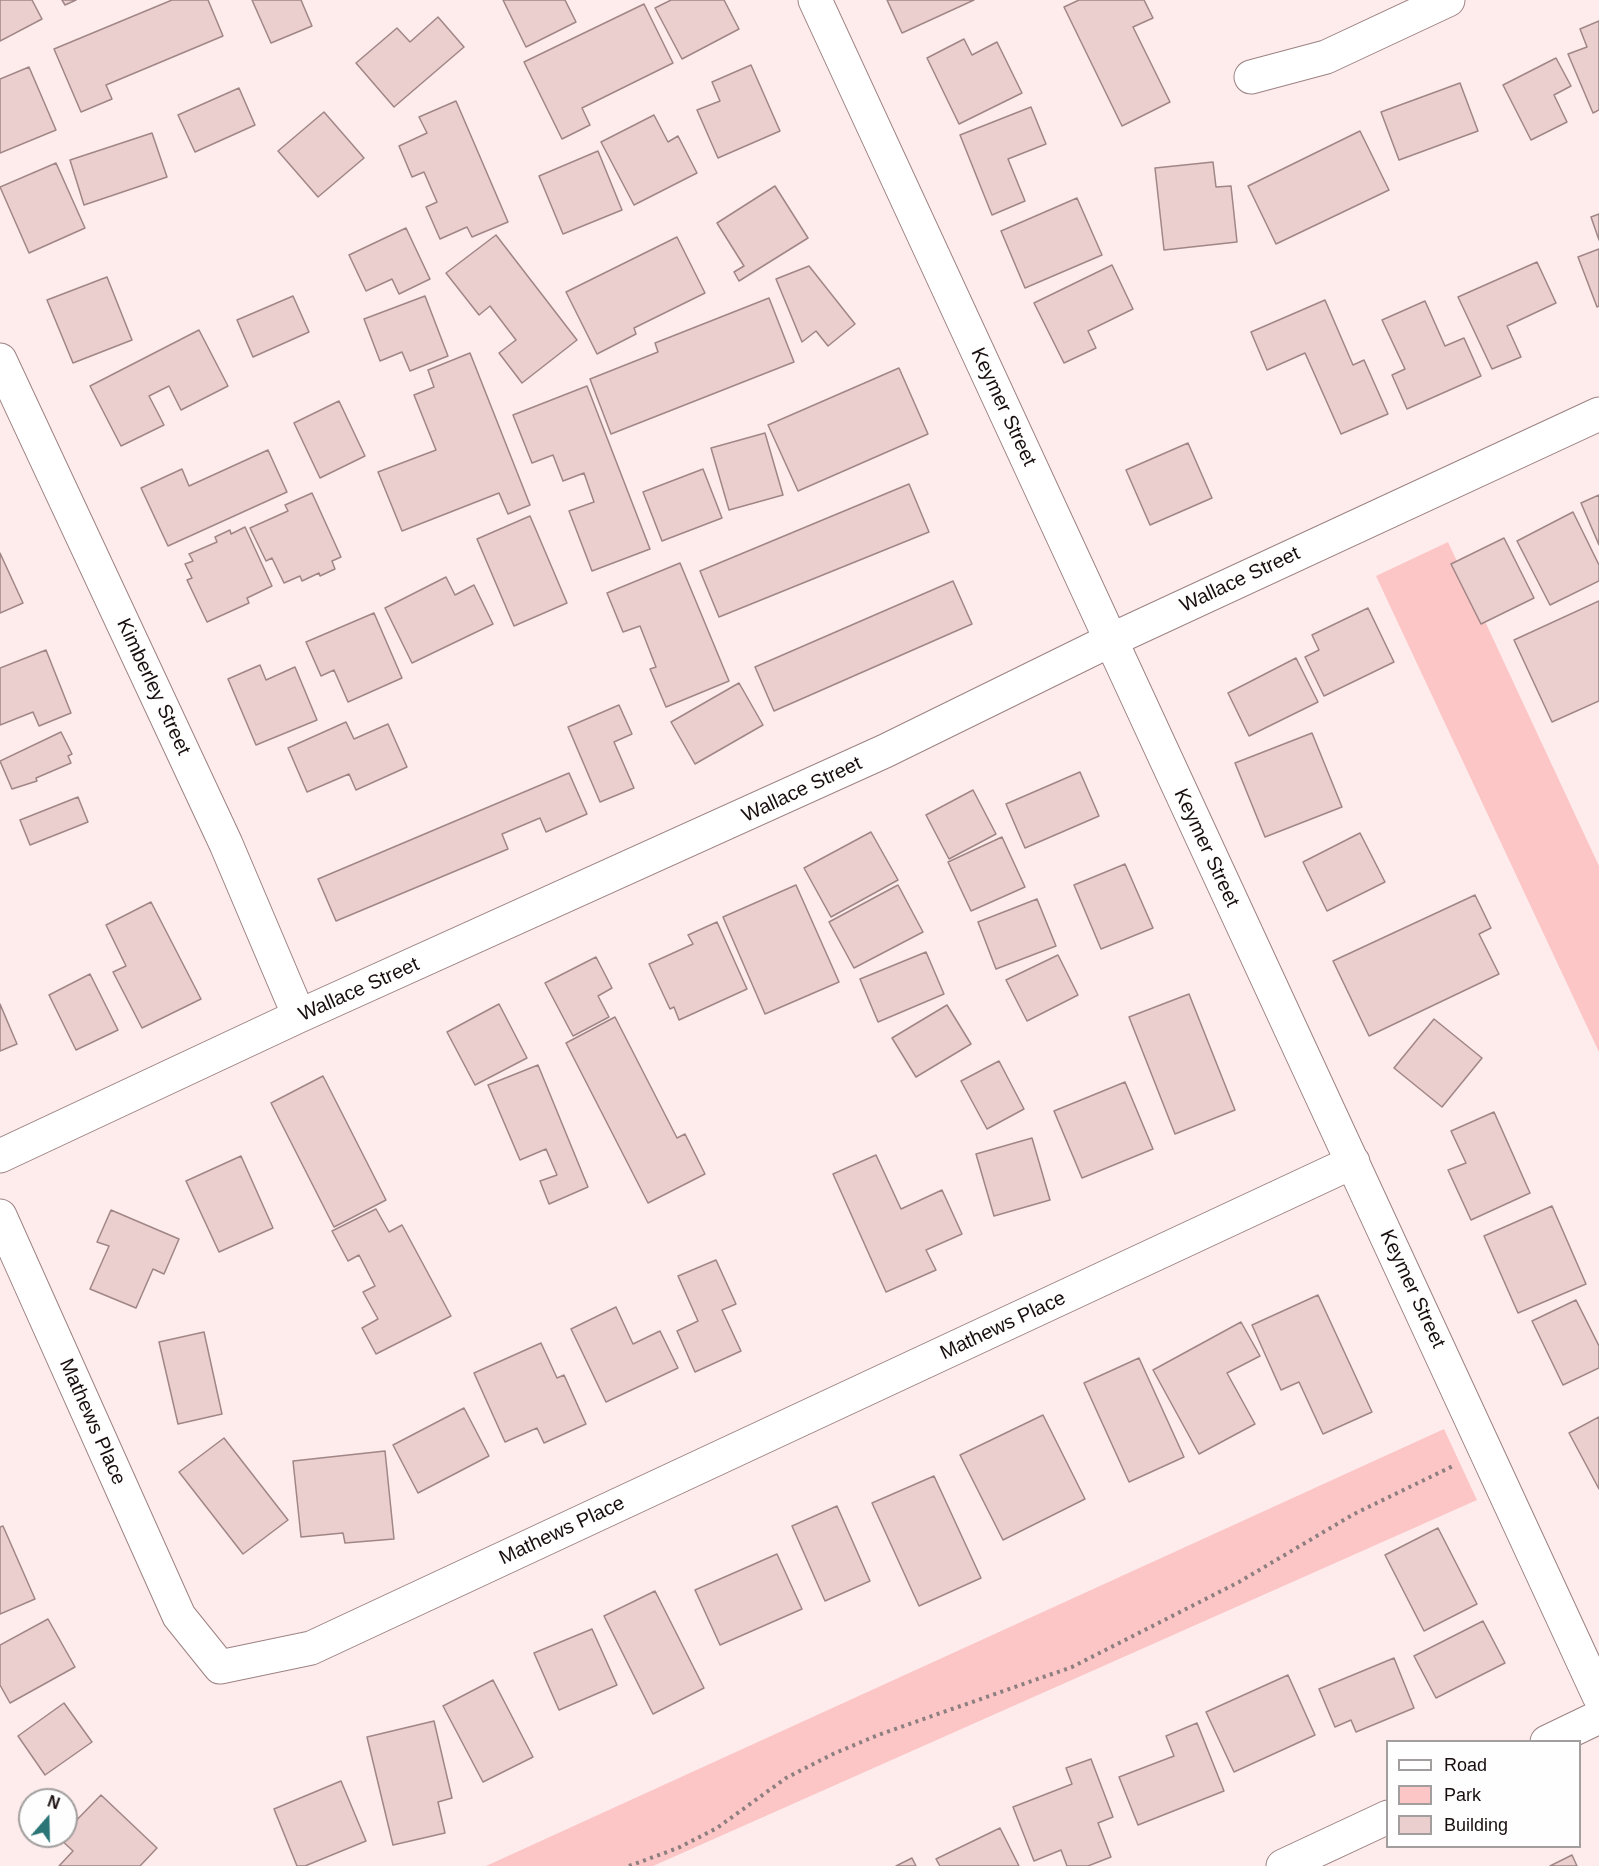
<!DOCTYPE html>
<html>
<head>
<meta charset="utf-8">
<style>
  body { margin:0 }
  #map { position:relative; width:1599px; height:1866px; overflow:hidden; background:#feecec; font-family:Arial,sans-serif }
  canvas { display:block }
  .legend { position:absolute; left:1386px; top:1740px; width:195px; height:108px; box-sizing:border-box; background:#fefefe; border:2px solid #a29e9e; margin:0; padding:8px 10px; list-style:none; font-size:18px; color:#180e0e }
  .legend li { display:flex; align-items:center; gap:12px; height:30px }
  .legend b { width:30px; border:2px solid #a29e9e }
  .north { position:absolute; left:18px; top:1788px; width:60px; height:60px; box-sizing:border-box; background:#fefefe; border:2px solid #a29e9e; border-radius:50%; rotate:20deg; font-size:16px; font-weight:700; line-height:24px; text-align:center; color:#180e0e }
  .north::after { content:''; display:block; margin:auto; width:21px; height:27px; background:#2b7577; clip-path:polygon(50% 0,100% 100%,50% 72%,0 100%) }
</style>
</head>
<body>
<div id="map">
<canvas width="1599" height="1866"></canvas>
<ul class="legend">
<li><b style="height:8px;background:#fff"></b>Road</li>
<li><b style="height:16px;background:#fcc5c6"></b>Park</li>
<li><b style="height:16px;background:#ebcece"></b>Building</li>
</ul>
<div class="north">N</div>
</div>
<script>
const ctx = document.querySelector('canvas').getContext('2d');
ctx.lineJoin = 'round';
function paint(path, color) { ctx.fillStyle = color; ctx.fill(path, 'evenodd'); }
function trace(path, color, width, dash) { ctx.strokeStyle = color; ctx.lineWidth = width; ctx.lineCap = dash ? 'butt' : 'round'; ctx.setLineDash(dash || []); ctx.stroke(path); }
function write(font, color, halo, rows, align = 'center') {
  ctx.font = font + ' Arial,sans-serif'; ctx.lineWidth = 4.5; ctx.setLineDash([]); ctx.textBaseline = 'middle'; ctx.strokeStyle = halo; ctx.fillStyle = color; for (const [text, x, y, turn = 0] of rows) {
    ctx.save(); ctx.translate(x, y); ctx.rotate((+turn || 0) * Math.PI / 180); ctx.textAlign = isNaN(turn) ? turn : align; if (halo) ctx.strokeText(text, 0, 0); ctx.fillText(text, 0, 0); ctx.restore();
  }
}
paint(new Path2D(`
  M1448,542L1599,866V1052L1376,576Z
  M1444,1429L1477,1500L653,1866H486Z`), '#fcc5c6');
const building = new Path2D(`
  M0,0H32L42,19L0,41Z
  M62,0H76L65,5Z
  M172,0H208L223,36L106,85L112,99L81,112L54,49Z
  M252,0H301L312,26L271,43Z
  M503,0H565L576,22L526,47Z
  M671,0H724L739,29L682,59L655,8Z
  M887,0H974L902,33Z
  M1079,0H1144L1153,18L1133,27L1170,102L1122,126L1064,7Z
  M644,4L673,63L582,108L590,125L562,139L524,62Z
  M438,17L464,47L394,107L356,63L397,28L410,42Z
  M1599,21V110L1593,113L1568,54L1587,47L1580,29Z
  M964,39L972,55L997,42L1022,93L959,124L927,58Z
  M1556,58L1571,86L1554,95L1567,122L1531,140L1503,85Z
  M751,65L780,131L718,158L697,110L720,101L712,82Z
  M29,67L56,130L0,153V79Z
  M1460,83L1478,131L1399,160L1381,112Z
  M239,88L255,125L195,152L178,115Z
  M456,101L508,222L472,237L467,227L440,239L426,207L437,202L424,172L412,177L399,146L427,133L419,117Z
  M1031,107L1046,144L1008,159L1025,201L992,215L960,135Z
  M324,112L364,158L318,197L278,151Z
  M654,115L668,142L678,136L697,173L634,205L601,142Z
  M1360,131L1389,190L1276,244L1248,186Z
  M152,133L167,177L84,205L70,160Z
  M598,151L622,210L563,234L539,176Z
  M1213,162L1216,187L1231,186L1237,242L1164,250L1155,168Z
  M56,163L85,228L29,253L0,187Z
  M775,186L808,238L739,281L734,272L744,266L717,223Z
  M1077,198L1102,255L1025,288L1001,231Z
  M1599,214V240L1591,217Z
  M406,228L430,279L399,294L392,279L366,291L349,255Z
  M496,235L577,340L522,383L499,353L516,340L490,306L479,315L446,273Z
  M677,237L705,293L634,328L636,334L597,354L566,292Z
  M1599,249V306L1597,307L1578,257Z
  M1537,262L1556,303L1507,326L1521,357L1492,369L1458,297Z
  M1112,265L1133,309L1088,331L1096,348L1064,363L1034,303Z
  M809,266L855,324L828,346L816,331L802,342L776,279Z
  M107,277L132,340L73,363L47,300Z
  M293,296L309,332L253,357L237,320Z
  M425,296L448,356L410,371L402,352L380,361L364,319Z
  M769,298L794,362L611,434L590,379L658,352L655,343Z
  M1325,300L1353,365L1364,360L1388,414L1341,434L1305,353L1267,370L1251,332Z
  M1425,301L1445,346L1464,338L1481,376L1407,409L1392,375L1405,369L1382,320Z
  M199,330L228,386L181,410L169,386L149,396L164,425L121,446L90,386Z
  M470,353L530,505L508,514L499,493L402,531L378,472L436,450L414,395L434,387L428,370Z
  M899,368L928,434L798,491L768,425Z
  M587,386L650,549L592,571L569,511L594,502L584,473L563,481L553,455L532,463L513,415Z
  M339,401L365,456L320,478L294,423Z
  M765,433L783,495L729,510L711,448Z
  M1188,443L1212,498L1150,525L1126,470Z
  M268,450L287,492L168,546L141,488L182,469L189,486Z
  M703,469L722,518L662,541L643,492Z
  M909,484L929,532L719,617L700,571Z
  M312,493L341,557L332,561L335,569L320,576L319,573L302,581L300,576L284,583L272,558L266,561L250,528L288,511L285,505Z
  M1599,495V545L1581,503Z
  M1573,512L1599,565V581L1550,605L1517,541Z
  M530,516L567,603L514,626L477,539Z
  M245,527L272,586L247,598L249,603L207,622L187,580L192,578L185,564L193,561L189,554L217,542L215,537L230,530L231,534Z
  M1504,538L1534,598L1481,624L1451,564Z
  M0,553L23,603L0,613Z
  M680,563L729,681L666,707L650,669L656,667L640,626L623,632L607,593Z
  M446,577L455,595L474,585L493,624L412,663L385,608Z
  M953,581L972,624L774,711L755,667Z
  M1599,601V701L1552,722L1514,640Z
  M1368,608L1394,662L1324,696L1305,657L1319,650L1312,635Z
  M374,613L402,678L348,702L334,670L321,676L306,642Z
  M46,650L71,713L39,726L33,712L0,725V668Z
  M1296,658L1318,702L1249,736L1228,693Z
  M260,665L266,680L295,667L317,720L256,745L228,679Z
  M739,683L763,725L695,764L671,722Z
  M619,705L632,734L614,742L634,788L600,802L568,727Z
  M346,722L354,739L388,724L407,767L356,790L349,774L307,792L288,748Z
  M61,732L72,754L68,756L71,763L36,778L37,781L12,789L0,761Z
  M1312,733L1342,807L1265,837L1235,763Z
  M1080,772L1099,816L1025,848L1006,804Z
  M569,773L587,814L546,832L540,818L502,834L508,849L336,921L318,879Z
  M973,790L996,834L949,859L926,815Z
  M78,797L88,822L30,845L20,820Z
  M871,832L898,880L831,917L804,868Z
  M1360,833L1385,882L1327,911L1303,862Z
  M1002,837L1025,887L971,911L948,862Z
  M1125,864L1153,928L1101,949L1074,885Z
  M796,885L839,982L765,1014L723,917Z
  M898,885L923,932L854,968L829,922Z
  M1475,895L1491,928L1479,934L1499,974L1369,1036L1333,961Z
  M1037,899L1056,946L996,969L978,922Z
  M151,902L201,999L142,1028L113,972L126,966L106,925Z
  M717,922L747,989L679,1020L674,1007L670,1009L649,964L693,944L688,935Z
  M926,952L944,994L878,1022L860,979Z
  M1058,955L1078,995L1027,1021L1006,980Z
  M596,957L612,988L598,996L609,1017L573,1036L545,983Z
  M90,974L118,1030L76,1050L49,995Z
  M1189,994L1235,1110L1175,1134L1129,1017Z
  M0,1004L17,1044L0,1051Z
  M499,1004L527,1058L475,1085L447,1032Z
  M947,1005L971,1044L916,1077L892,1038Z
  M615,1017L677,1138L685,1134L705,1174L648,1203L566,1043Z
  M1434,1019L1482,1058L1442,1107L1394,1068Z
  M999,1061L1024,1109L987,1129L961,1081Z
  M538,1065L588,1187L549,1204L540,1181L557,1175L546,1149L520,1160L488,1085Z
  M323,1076L386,1200L334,1227L271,1103Z
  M1125,1082L1153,1149L1082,1178L1054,1111Z
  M1494,1112L1530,1193L1471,1220L1448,1170L1466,1163L1451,1131Z
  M1032,1138L1050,1200L994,1216L976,1154Z
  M876,1155L901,1209L942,1190L962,1234L926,1250L936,1270L886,1292L833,1174Z
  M241,1156L273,1228L219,1252L186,1181Z
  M1552,1206L1586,1284L1518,1313L1484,1236Z
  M376,1209L389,1232L402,1225L451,1316L376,1354L362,1328L378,1319L363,1292L375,1286L359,1255L348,1261L332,1231Z
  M111,1210L179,1239L164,1274L153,1269L136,1308L90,1289L109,1246L97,1242Z
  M716,1260L736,1304L722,1310L741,1351L695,1372L677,1331L698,1321L678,1276Z
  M1318,1295L1372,1412L1323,1434L1299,1382L1281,1390L1252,1325Z
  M1576,1300L1599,1346V1368L1563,1385L1532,1321Z
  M616,1307L633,1344L660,1331L678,1368L606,1402L571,1329Z
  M1241,1322L1260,1356L1227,1373L1255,1424L1199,1454L1153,1370Z
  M204,1332L222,1414L178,1424L159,1342Z
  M541,1343L557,1378L564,1375L586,1424L544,1443L537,1428L505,1442L474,1373Z
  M1139,1358L1184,1457L1129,1482L1084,1383Z
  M464,1408L489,1456L418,1493L393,1445Z
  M1043,1415L1085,1499L1003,1540L960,1455Z
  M1599,1417V1489L1569,1433Z
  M224,1438L288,1520L243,1554L179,1472Z
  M385,1451L394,1539L345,1543L343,1533L301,1537L293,1461Z
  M934,1476L981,1578L919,1606L872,1503Z
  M837,1506L870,1581L825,1601L792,1526Z
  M3,1526L35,1599L0,1614V1527Z
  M1438,1528L1477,1604L1424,1631L1385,1555Z
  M777,1554L802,1609L720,1645L695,1590Z
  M655,1591L704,1688L653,1714L604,1616Z
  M48,1619L75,1667L10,1703L0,1685V1645Z
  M1483,1621L1505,1663L1436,1698L1414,1656Z
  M592,1629L617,1685L559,1710L534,1653Z
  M1394,1658L1414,1708L1356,1732L1351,1720L1335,1727L1319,1689Z
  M1288,1675L1315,1735L1234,1772L1206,1712Z
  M493,1680L533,1757L483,1782L443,1706Z
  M64,1703L92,1742L45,1775L18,1736Z
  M434,1721L452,1798L438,1802L445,1833L393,1845L367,1737Z
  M1197,1723L1224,1791L1138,1825L1119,1777L1174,1756L1166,1736Z
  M1091,1759L1113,1817L1098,1823L1111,1857L1088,1866H1067L1061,1850L1034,1861L1013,1807L1072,1784L1066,1768Z
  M341,1781L366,1841L305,1866H297L274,1809Z
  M101,1795L157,1848L140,1866H59L73,1851L59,1838L66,1836V1831Z
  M1000,1828L1019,1866H940L936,1859Z
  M1572,1855L1577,1866H1550Z
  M912,1858L916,1866H896Z`);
paint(building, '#ebcece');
trace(building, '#a18686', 1.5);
const street = new Path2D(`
  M815,0L1599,1696
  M1251,77L1326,57L1448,0
  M0,360L226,844L299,1016
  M0,1156L299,1016L885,751L1109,641L1599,414
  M0,1216L179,1616L220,1667L311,1648L1353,1162
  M1547,1742L1599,1717
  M1283,1866L1388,1817`);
trace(street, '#9d8282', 35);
trace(new Path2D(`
  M629,1866L678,1848L717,1828L786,1778L833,1754L878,1735L1072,1667L1239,1582L1354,1514L1455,1465`), '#8d7f7f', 4, [3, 4.5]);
trace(street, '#fff', 33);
write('20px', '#180e0e', '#fefefe', [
  ["Keymer Street",1003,407,65],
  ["Wallace Street",1240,580,-25],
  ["Kimberley Street",153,687,65],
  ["Wallace Street",802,790,-25],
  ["Keymer Street",1206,848,65],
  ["Wallace Street",359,990,-24],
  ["Keymer Street",1412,1289,65],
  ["Mathews Place",1003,1326,-25],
  ["Mathews Place",92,1422,66],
  ["Mathews Place",562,1531,-25]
]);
</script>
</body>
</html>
